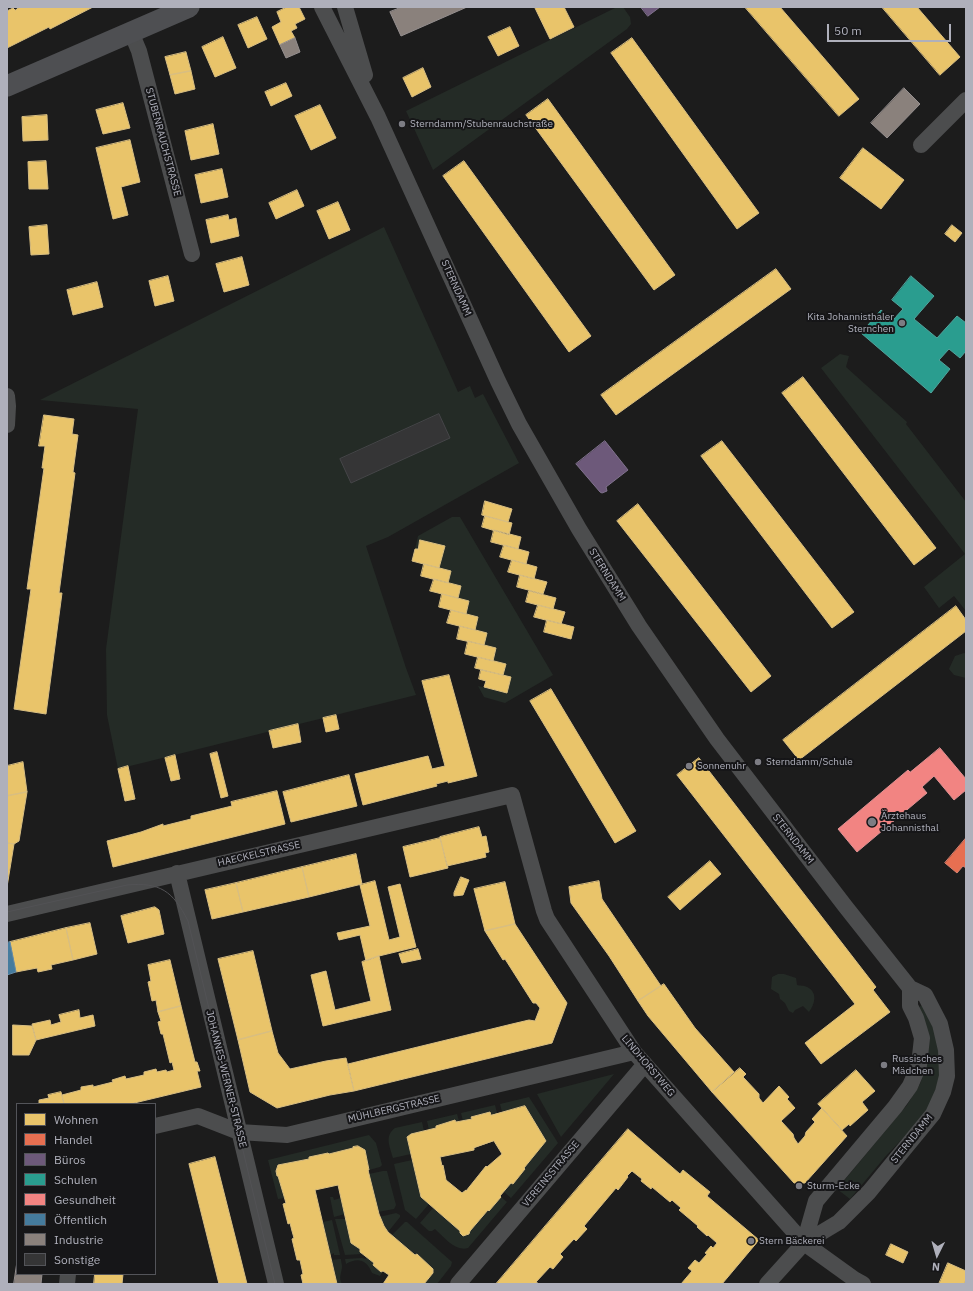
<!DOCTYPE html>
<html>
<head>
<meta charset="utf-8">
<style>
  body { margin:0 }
  #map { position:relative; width:973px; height:1291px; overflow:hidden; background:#1c1c1c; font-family:"IBM Plex Sans",sans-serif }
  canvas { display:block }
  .frame { position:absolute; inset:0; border:8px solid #afb0bb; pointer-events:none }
  .legend { position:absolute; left:16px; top:1103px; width:140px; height:172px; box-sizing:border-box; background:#161618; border:1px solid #535459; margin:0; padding:5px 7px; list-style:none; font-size:12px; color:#afb0bb }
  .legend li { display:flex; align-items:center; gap:8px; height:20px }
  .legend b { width:20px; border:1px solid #535459 }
  .north { position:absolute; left:917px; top:1235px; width:40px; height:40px; -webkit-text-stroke:3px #161618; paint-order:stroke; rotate:185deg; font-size:11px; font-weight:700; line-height:16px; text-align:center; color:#afb0bb }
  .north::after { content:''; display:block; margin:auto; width:14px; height:18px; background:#afb0bb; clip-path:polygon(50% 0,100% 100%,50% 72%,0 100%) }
  .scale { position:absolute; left:827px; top:24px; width:124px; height:18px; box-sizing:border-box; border:2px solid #afb0bb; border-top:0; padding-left:5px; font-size:12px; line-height:14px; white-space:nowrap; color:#afb0bb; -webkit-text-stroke:3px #161618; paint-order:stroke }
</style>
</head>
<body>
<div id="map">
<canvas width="973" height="1291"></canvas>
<div class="frame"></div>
<ul class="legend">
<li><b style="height:11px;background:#e9c46a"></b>Wohnen</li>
<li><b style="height:11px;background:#e76f51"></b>Handel</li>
<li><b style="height:11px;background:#6d597a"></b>Büros</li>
<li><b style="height:11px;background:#2a9d8f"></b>Schulen</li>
<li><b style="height:11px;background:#f28482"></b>Gesundheit</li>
<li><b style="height:11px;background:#457b9d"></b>Öffentlich</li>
<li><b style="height:11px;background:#8a817c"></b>Industrie</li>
<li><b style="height:11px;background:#353536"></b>Sonstige</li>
</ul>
<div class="north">N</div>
<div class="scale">50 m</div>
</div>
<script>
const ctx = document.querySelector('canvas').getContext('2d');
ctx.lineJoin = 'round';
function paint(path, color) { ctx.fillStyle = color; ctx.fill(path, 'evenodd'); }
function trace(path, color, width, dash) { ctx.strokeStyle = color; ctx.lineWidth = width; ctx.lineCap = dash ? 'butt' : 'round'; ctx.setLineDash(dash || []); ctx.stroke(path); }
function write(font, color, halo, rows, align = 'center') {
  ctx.font = font + ' "IBM Plex Sans",sans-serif'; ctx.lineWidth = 4; ctx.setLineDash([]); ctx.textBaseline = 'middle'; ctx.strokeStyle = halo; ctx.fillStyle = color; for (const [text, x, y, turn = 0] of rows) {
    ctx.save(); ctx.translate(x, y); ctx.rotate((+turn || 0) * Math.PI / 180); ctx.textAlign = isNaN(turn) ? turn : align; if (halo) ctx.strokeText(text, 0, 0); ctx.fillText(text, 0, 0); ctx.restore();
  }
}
paint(new Path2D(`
  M617,7H623L630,17L631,24L627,29L433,170L406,111Z
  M384,227L458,392L470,386L475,398L483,394L519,463L388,537L366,546L406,668L416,695L118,769L107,715L106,649L138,409L40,400Z
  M840,354L849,356L846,367L907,422L906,424L966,502V611L954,596L939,608L924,587L965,554L821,368Z
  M452,517H460L553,675L505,703L484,697L478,686L507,693L503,675L506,664L493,661L466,614L469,601L458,598L460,586L448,583L451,571L439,568L445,546L420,540L418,549H415L418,536Z
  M964,653L966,654V678L954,675L949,669L955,656Z
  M778,974H784L796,978L797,985C800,986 804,985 807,987C818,992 815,1004 809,1012L803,1006L795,1010L793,1013L789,1011L785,1003L780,999L779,994L771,989L772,977Z
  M924,1004L935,1029L941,1053L940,1080L931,1104L921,1119L885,1157L850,1199L837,1189L907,1105L920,1084L924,1073L927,1061L919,1007Z
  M614,1074L561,1137L537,1094Z
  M529,1097L558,1143L511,1198L504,1192L511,1183L513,1184L525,1170L524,1168L546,1141L525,1106L502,1112L500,1104Z
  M495,1105L497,1113L491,1115L490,1113L472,1117V1119L463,1121L461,1113Z
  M457,1114L459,1121L456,1122L455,1120L436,1126V1128L429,1130L427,1121Z
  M422,1122L424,1131L411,1134L407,1137L411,1154L393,1158C390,1147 384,1136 395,1128Z
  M369,1135L376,1143L382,1165L380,1167L369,1170L365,1150L358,1146L353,1147V1148L329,1154L328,1153L309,1157V1159L278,1165L276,1171L277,1176H278L284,1198L278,1199L268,1160Z
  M412,1160L421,1197L429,1204L416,1219L405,1210L394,1164Z
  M383,1171H387L396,1205L394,1209L378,1212L369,1174Z
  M330,1197H333L334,1200L341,1198L345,1214L334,1217Z
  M501,1197L507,1202L468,1248C455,1252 444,1237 435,1229L432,1231H429L420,1223L433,1208L460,1231L461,1235L467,1236L470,1231Z
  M396,1213L400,1215V1217L388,1232L379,1217Z
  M335,1219H346L360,1252L362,1254L345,1255Z
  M332,1220L340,1255H334V1253L330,1255L323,1222Z
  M405,1222H407L452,1262L451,1266L437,1284H424L433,1274V1269L392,1235Z
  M367,1257L374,1263L373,1265L381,1272L383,1271L380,1276L372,1273C367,1260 358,1257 346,1264L345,1259L362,1258L366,1259Z
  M341,1259C341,1262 342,1264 342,1266C342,1273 338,1277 342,1284H337L331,1260Z`), '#242b26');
const homes = new Path2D(`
  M20,7H93L50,29L49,27L7,48V11L13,8L15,10Z
  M287,7H299L305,19L295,24L297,28L291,31L295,38L280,45L272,27L281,22L277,12Z
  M536,7H564L574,27L550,39L535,8Z
  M745,7H780L859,99L839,116Z
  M882,7H917L960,57L940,75Z
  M257,17L267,39L248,48L238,25Z
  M510,27L519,46L498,56L488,37Z
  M223,37L236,68L215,77L202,47Z
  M632,38L759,213L737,229L611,53Z
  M186,52L191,71L170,75L165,57Z
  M423,68L431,87L412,97L403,78Z
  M191,71L195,89L175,94L170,75Z
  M286,83L292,96L271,106L265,92Z
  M548,99L675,275L654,290L526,115Z
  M123,103L130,128L103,134L96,110Z
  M320,105L336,138L311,150L295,116Z
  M47,115L48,140L23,141L22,117Z
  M213,124L219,154L191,160L185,131Z
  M130,140L140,182L121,187L128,215L113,219L96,148Z
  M863,148L904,180L881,209L840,178Z
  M46,161L48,189H29L28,162Z
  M464,161L591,336L569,352L443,176Z
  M222,169L228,197L201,203L195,175Z
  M297,190L304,206L276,219L269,203Z
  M338,202L350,230L329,239L317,211Z
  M228,215L229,220L236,218L239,236L211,243L206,220Z
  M47,225L49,254L31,255L29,227Z
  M952,225L962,233L955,242L945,234Z
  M242,257L249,285L224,292L216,264Z
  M776,269L791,289L616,415L601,395Z
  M168,276L174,301L155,306L149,281Z
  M97,282L103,307L73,315L67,290Z
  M803,377L936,548L914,565L782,393Z
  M44,415L74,419L72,434L78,435L73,472L75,473L59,593H62L46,714L14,709L31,589H27L44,468H42L45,446H39Z
  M722,441L854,612L832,628L701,456Z
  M485,501L512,509L508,522L482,515Z
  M638,504L771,676L751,692L617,521Z
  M485,516L512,523L509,535L482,527Z
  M494,530L521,537L518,549L491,542Z
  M420,540L445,546L439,568L412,561L415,549H418Z
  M504,545L529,552L526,564L500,557Z
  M512,560L537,567L534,579L508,572Z
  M424,564L451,571L448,583L421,576Z
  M520,575L547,582L543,594L517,587Z
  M434,579L461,586L458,598L430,591Z
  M529,591L556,598L553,609L526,602Z
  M442,594L469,601L466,614L439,607Z
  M538,605L565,612L561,624L534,617Z
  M956,606L966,620V631L799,760L783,740Z
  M451,610L478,617L475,630L447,623Z
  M547,620L574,627L571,639L544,632Z
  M460,626L487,633L484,645L457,639Z
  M468,641L496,648L493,661L465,654Z
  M478,657L506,664L503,675L475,668Z
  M481,670L511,677L507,693L484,687L486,681L479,679Z
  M449,675L477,776L448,783V781L436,784L437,786L363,805L355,774L428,756L432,769L445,766L422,681Z
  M551,689L636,831L615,843L530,701Z
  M336,715L339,729L326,732L323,718Z
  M298,724L301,742L273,748L269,731Z
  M217,752L228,796L221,798L210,754Z
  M175,755L180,779L171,781L165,758Z
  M699,758L876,987L873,990L890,1012L821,1064L805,1043L855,1004L677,775Z
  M23,762L27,792L7,796V766Z
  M128,766L135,799L125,801L118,769Z
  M349,775L357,806L291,822L283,792Z
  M277,791L285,824L113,867L107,841L141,832L163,824V826L191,819V816L232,806L231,802Z
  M27,792L19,841L14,844L7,843V796Z
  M479,827L482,837L486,836L489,852L485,853L486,857L447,866L440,837Z
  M440,838L448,868L410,877L403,847Z
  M7,843L14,844L7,887Z
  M356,854L362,884L309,897L302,867Z
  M710,861L721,874L680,910L668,897Z
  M302,867L309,897L243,912L236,883Z
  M461,877L469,880L463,895L454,896V893Z
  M375,881L389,940L400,937L388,887L400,884L416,947L379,956L366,961L360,935L339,940L337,933L370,926L360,885Z
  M599,881L602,899L661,986L638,1001L609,956L571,903L569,887Z
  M505,882L515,924L485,931L474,889Z
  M236,883L243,912L212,919L205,890Z
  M155,907L159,910L164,934L128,943L121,916Z
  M90,923L97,954L73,960L66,928Z
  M515,924L567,1003L552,1043L354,1091L348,1064L512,1024L529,1020L535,1021L540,1008L536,1003H533L505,959L503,960L485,931Z
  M66,928L73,960L51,965L52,969L38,972L37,968L16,972L10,942Z
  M418,949L421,959L402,963L399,954Z
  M253,951L272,1031L238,1040L218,959Z
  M379,956L391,1010L323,1026L311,975L326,971L335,1010L371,1001L362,962Z
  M170,960L181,1006L158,1012L156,1000L152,1001L148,982L151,981L148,965Z
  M664,984L695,1028L734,1072L712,1092L648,1016L638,1001Z
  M181,1006L195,1062H197L200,1071H197L201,1087L130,1104H64L62,1095L81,1090V1087L93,1085V1087L113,1082L112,1080L125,1076L126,1079L144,1075V1072L156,1069L157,1072L166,1070L167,1072L174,1070L172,1062L170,1063L163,1034H161L158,1022L161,1021L158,1012Z
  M79,1010L80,1018L93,1015L95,1026L36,1040L32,1024L50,1020L51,1025L61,1022L59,1015Z
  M13,1025L32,1026L36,1040L29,1055H13Z
  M272,1031L278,1053L290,1069L326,1061L346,1058L354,1091L330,1095L277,1108L250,1092L238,1040Z
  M740,1068L746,1074L743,1077L759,1094V1098L763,1103L779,1086L789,1097L787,1099L795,1108L781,1121L793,1134L794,1138L798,1144L805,1136L806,1132L815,1122L812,1119L822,1108L847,1136L805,1183H794L712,1092Z
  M856,1070L875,1091L862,1102L868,1110L850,1126L849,1124L842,1130L818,1104Z
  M61,1092L64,1104H39V1100L49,1098L48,1095Z
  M525,1106L546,1141L524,1168L525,1169L513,1184L511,1183L500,1196L501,1197L489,1211L488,1210L470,1231L469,1234L463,1236L460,1233V1231L421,1197L407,1137L411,1134L436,1128V1126L455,1120L456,1122L472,1119L471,1117L490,1112L491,1115ZM494,1141L502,1154L487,1167L486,1166L466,1191V1190L462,1193L446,1180L443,1165L442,1166L440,1157L474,1150V1148Z
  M628,1129L680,1174L683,1170L710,1192L707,1196L759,1240L722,1284H681L692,1271L688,1268L695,1260L699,1263L707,1254L705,1253L711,1246L713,1248L717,1243L708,1235L707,1236L697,1227L698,1226L679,1210L681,1208L672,1200L670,1202L652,1187L651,1189L641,1181L642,1179L632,1171L627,1176L628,1177L618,1190L616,1188L584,1226L587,1229L576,1241L574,1239L560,1254L563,1257L553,1269L550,1267L536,1282L539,1284H496Z
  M358,1146L365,1150L369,1170H368L379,1214L384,1226L388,1232L415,1255L417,1254L433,1269V1273L424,1284H383L389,1275L383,1271L381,1272L373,1265L374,1263L360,1252V1249L351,1243L338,1185L315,1190L337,1284H303L301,1275L303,1274L300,1260H297L292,1239L294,1238L292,1231L290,1223L288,1224L283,1204L286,1203L278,1176H277L276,1171L278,1165L309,1159V1157L328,1153L329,1154L353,1148V1147Z
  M215,1157L239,1252L247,1284H219L189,1164Z
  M891,1244L908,1252L903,1263L886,1255Z
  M948,1263L966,1271V1279L964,1284H939Z
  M95,1274H123L122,1284H94Z`);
paint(homes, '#e9c46a');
trace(homes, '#d8be82', 1);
const shops = new Path2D(`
  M966,838V868L963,866L957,873L945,863Z`);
paint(shops, '#e76f51');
trace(shops, '#d68271', 1);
const offices = new Path2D(`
  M641,7H660L648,16Z
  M605,441L628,470L606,487L607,491L602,493L600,492L576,464Z`);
paint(offices, '#6d597a');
trace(offices, '#81738e', 1);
const schools = new Path2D(`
  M911,276L934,296L914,319L937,338L957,316L966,323V351L960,358L949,349L939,360L950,369L931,393L861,333L881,310L893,320L903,309L892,300Z`);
paint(schools, '#2a9d8f');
trace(schools, '#52a39c', 1);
const health = new Path2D(`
  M940,748L966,779V790L954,800L934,776L922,787L927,793L857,852L838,829L908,770L910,772Z`);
paint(health, '#f28482');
trace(health, '#de9193', 1);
const public = new Path2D(`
  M10,942L16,972L7,975V943Z`);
paint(public, '#457b9d');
trace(public, '#658ba6', 1);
const industry = new Path2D(`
  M402,7H467L401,36L390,12Z
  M295,38L300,52L286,58L280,45Z
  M904,88L920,104L887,138L871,123Z
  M17,1262V1274H42L41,1284H14Z`);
paint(industry, '#8a817c');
trace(industry, '#958f8f', 1);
const building = new Path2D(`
  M439,414L450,438L351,483L340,459Z`);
paint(building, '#353536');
trace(building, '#454548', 1);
trace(new Path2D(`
  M322,7L378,117L498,381L519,424L579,529L639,626L717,739L845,906L910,988L925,995L940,1024L946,1050L947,1076L943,1092L933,1114L869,1192L839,1222L804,1243L767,1284
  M345,7L365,75
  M131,32L139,51L192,254
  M921,145L966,100
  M7,396L8,406L7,425
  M177,873L276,1284
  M7,914L512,795L544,911L547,919L634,1052L804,1243L854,1279L863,1284
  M155,1126L198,1116L239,1132L287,1135L634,1052
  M804,1243L816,1201L895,1107L910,1086L919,1065L922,1038L916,1018L910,1006V988
  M67,1284L68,1274
  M458,1284L645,1064`), '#4c4d4e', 16);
trace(new Path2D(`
  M7,86L189,7`), '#4e4f52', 21);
trace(new Path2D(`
  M7,912L127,885C160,882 173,891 188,921L275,1284`), '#525255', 1);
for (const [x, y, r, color] of [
  [402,124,4,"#7c7c83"],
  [902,323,4,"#7c7c83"],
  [758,762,4,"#7c7c83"],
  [689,766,4,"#7c7c83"],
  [872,822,5,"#7c7c83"],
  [884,1065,4,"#7c7c83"],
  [799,1186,4,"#7c7c83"],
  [751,1241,4,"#7c7c83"]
]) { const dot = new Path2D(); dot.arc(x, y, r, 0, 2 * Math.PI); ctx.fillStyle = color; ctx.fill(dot); trace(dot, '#161618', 1.5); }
write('10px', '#afb0bb', '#161618', [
  ["Sterndamm/Stubenrauchstraße",410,124],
  ["Kita Johannisthaler",894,317,"right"],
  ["Sternchen",894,329,"right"],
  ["Sterndamm/Schule",766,762],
  ["Sonnenuhr",697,766],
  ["Ärztehaus",881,816],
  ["Johannisthal",881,828],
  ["Russisches",892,1059],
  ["Mädchen",892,1071],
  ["Sturm-Ecke",807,1186],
  ["Stern Bäckerei",759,1241]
], 'left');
write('10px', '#afb0bb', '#161618', [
  ["STUBENRAUCHSTRASSE",163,142,75],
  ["STERNDAMM",456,288,66],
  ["STERNDAMM",607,575,58],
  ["STERNDAMM",793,839,52],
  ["HAECKELSTRASSE",259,854,-13],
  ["LINDHORSTWEG",648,1066,50],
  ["JOHANNES-WERNER-STRASSE",226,1079,76],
  ["MÜHLBERGSTRASSE",394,1109,-13],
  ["STERNDAMM",912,1139,-51],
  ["VEREINSSTRASSE",551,1174,-50]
]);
</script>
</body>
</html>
